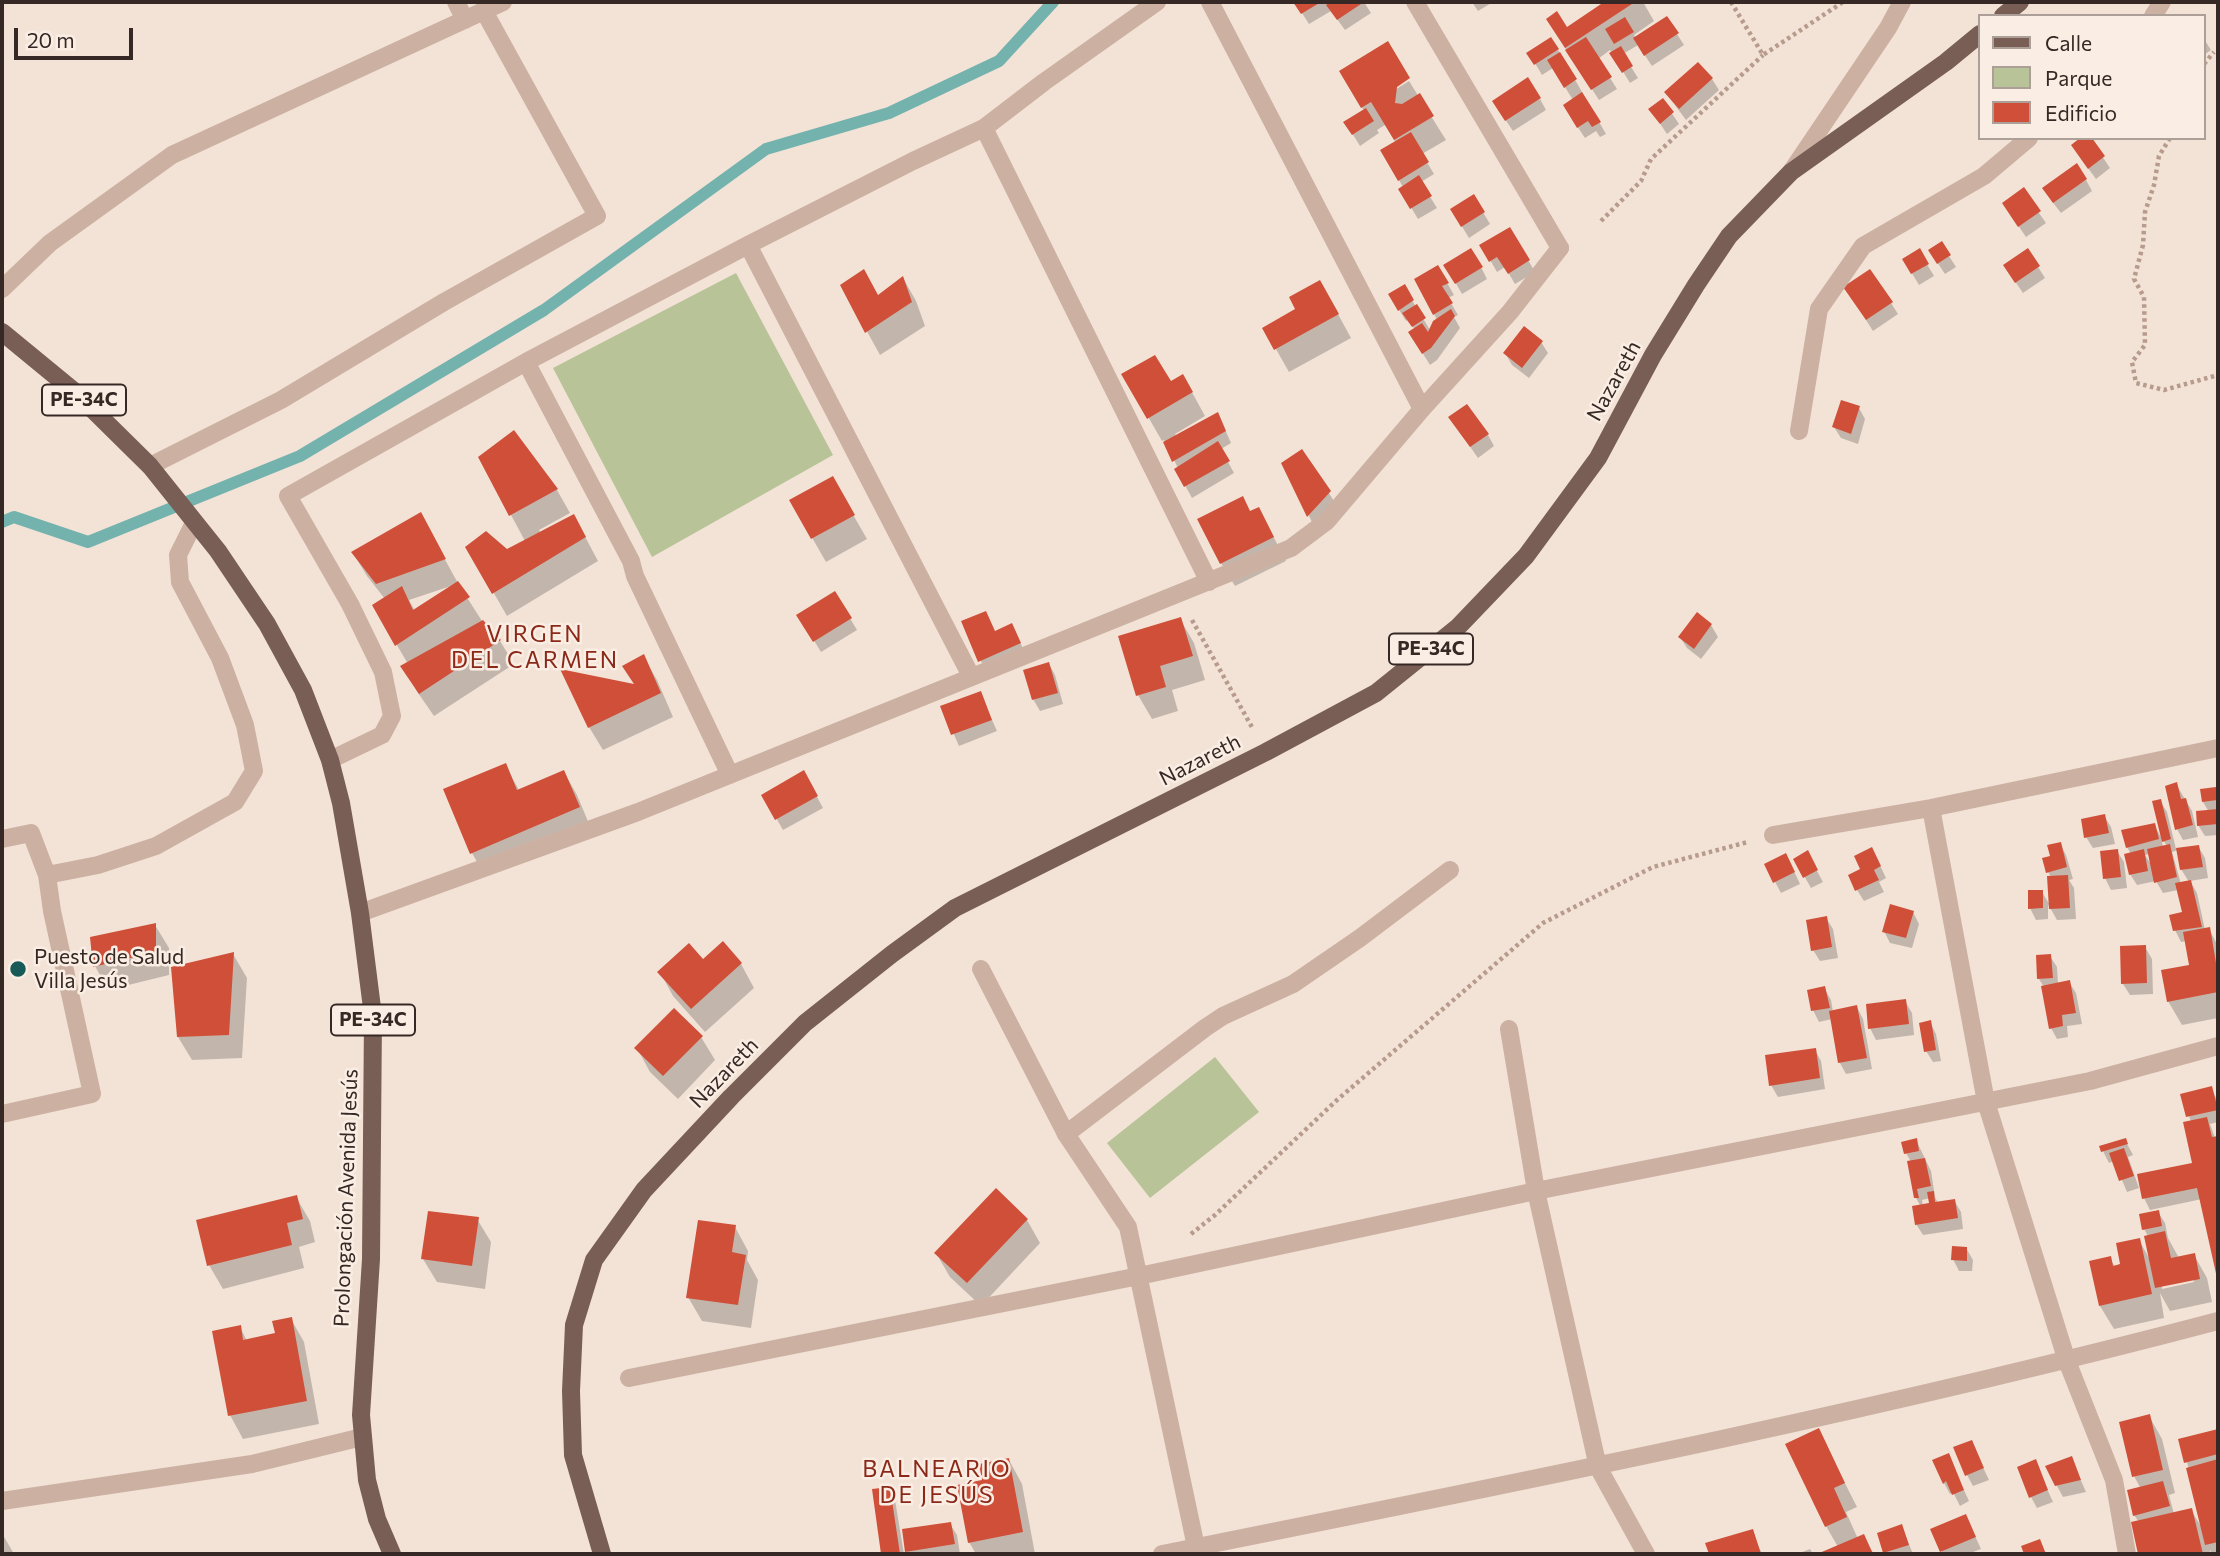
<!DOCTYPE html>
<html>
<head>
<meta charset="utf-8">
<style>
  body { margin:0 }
  #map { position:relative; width:2220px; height:1556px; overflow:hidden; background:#f3e3d7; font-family:Commissioner,sans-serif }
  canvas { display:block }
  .frame { position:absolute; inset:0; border:4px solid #362925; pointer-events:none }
  .legend { position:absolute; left:1978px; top:14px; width:228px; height:126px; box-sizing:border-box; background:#faeee4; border:2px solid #ac9f98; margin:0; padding:9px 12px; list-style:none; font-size:21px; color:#362925 }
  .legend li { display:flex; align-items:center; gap:14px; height:35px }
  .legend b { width:35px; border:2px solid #ac9f98 }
  .scale { position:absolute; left:14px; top:28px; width:119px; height:32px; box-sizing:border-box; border:4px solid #362925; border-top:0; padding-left:9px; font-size:21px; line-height:24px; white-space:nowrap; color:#362925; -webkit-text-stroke:5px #faeee4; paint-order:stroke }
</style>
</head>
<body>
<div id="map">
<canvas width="2220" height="1556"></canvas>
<div class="frame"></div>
<ul class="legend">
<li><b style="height:9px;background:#795e55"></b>Calle</li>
<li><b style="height:19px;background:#b8c397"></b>Parque</li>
<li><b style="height:19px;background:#cf4f39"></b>Edificio</li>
</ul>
<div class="scale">20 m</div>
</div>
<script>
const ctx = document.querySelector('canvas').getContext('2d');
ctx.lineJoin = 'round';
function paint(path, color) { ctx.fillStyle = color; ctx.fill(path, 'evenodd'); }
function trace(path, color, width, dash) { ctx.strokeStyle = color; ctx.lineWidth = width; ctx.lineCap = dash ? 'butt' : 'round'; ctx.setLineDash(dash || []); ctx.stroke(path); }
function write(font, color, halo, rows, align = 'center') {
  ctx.font = font + ' Commissioner,sans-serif'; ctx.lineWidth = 5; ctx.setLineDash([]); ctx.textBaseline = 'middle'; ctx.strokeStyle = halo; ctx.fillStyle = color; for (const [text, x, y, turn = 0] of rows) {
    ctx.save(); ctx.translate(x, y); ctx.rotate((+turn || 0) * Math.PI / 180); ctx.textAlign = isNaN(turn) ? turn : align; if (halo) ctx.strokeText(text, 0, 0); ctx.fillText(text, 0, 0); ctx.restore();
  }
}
paint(new Path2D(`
  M736,273L833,455L652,557L553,368Z
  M1215,1057L1259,1112L1150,1198L1107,1143Z`), '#b8c397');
paint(new Path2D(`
  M1295,2H1364L1371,13L1345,30L1331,11L1309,24Z
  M1472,2H1493L1478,11Z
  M1607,2H1643L1654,21L1634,35L1636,38L1677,34L1684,45L1652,66L1638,45L1623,54L1638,78L1630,83L1610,50L1598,59L1617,89L1599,100L1562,43L1566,29Z
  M2204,39L2211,50L2204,55Z
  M1558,50L1606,134L1600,137L1596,131L1585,138L1571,117L1573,100L1553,68L1542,75L1529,53Z
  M1698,64L1712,79L1719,90L1686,120L1666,93Z
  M1341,71L1388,90L1390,93L1409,81L1446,140L1422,154L1434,174L1421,182L1437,208L1418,219L1400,189L1403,187L1382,151L1396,143L1385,125L1377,130L1379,133L1360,146L1352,133L1364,111Z
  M1540,99L1546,110L1513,131L1501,113Z
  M1663,100L1679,124L1667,134L1651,110Z
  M2090,138L2110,168L2096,179L2080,157Z
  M2086,180L2092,191L2061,213L2051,200Z
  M2023,190L2046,223L2026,237L2011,215Z
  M1474,197L1490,224L1469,238L1452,210Z
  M1510,229L1535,272L1515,284L1505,267L1497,272L1482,246Z
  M1919,251L1934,276L1919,285L1904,260Z
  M1949,256L1956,267L1945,274L1937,262Z
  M1446,266L1481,267L1487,279L1462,294Z
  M1438,267L1454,295L1448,298L1458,315L1454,317L1460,328L1437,360L1430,365L1410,333L1415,330L1408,319L1406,321L1390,295L1404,287L1430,330L1437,320L1417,279Z
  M2038,267L2045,278L2023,293L2012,277Z
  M903,278L916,301L925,326L880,355L842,286L878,297Z
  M1852,298L1891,303L1898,314L1873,331Z
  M1333,305L1351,338L1289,372L1264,328Z
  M1541,342L1548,353L1529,378L1512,365L1505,353Z
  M1124,375L1171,384L1183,376L1205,416L1175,434L1177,437L1223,425L1231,443L1221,449L1234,473L1192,498L1176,469L1178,468L1164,440L1162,441Z
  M1859,408L1865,419L1858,444L1841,438L1834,427Z
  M1450,418L1488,435L1494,446L1478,458Z
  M514,432L557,490L570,513L539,530L541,533L574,516L598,561L507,616L468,548L506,551L525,541L480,457Z
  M1301,451L1336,504L1314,526L1283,464Z
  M832,478L867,539L826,562L791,501Z
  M1250,512L1271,532L1286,561L1235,586L1221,563Z
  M433,538L459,585L482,621L500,641L514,664L434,716L416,690L408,664L374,606L385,599L367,576L353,553ZM451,586L415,611L409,600Z
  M835,593L857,630L821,652L799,616Z
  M1180,619L1194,643L1205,680L1172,690L1178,711L1152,719L1138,695L1120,637Z
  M963,622L996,632L1012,625L1026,655L986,672Z
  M1711,625L1718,637L1701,659L1687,648L1680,637Z
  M643,656L657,680L673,717L603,750L589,727L636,687Z
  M1049,664L1055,675L1063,704L1040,711L1033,699Z
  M980,693L997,731L959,746L942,707Z
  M505,765L519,790L564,772L577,795L592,831L485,876L472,853Z
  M804,773L823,808L783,830L763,795Z
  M2176,784L2192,811L2198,837L2183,840L2177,829Z
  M2215,789L2218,794V835L2205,836L2198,825L2209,812L2203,802Z
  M2160,801L2167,812L2176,849L2198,846L2205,858L2208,878L2190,881L2197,893L2205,930L2209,929L2218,946V1018L2182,1025L2168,1001L2191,967L2187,941L2181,942L2175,930L2184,913L2178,890L2163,893L2156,881L2137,885L2130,874L2131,854L2127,847L2154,825L2161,837L2163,847L2167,846L2163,840ZM2178,850L2181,869L2189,882L2181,884L2172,852ZM2150,854L2152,866L2145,855Z
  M2104,816L2111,827L2115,844L2093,848L2086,837Z
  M2060,844L2066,855L2073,879L2069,880L2074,888L2076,919L2057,920L2048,904V919L2036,920L2030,908L2042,892L2051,907V877L2048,872Z
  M2117,851L2124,862L2127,888L2111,890L2105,878Z
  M1807,853L1823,882L1811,888L1795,860Z
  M1878,861L1886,878L1879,882L1884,892L1864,901L1857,890Z
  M1766,865L1792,867L1800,884L1781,893Z
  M1913,912L1919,924L1912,948L1890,943L1884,931Z
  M1826,918L1833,929L1838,958L1820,961L1813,950Z
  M155,925L169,948V975L108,990L95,966Z
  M723,944L741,964L754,988L705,1032L673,996L660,972L702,962Z
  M2145,947L2152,959L2153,994L2130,995L2123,984Z
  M233,954L247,978L242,1058L192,1060L178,1037Z
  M2050,956L2057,967L2058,984L2069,982L2076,993L2082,1024L2067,1026L2068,1037L2057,1039L2051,1028L2044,987L2039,979Z
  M1824,988L1831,1000L1833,1012L1857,1007L1863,1019L1872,1069L1846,1074L1840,1063L1832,1019L1819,1022L1813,1010Z
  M1905,1001L1912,1013L1914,1035L1876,1040L1870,1028Z
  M1930,1022L1936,1034L1941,1061L1933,1062L1926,1051Z
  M701,1037L715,1060L678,1099L650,1072L637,1048Z
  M1815,1050L1821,1061L1825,1089L1778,1097L1771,1085Z
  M2211,1088L2218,1102V1122L2210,1124L2215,1138H2218V1274L2202,1199L2150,1210L2144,1198L2195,1172L2191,1122L2182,1095Z
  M1916,1140L1931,1171L1935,1197L1938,1203L1954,1200L1961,1212L1963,1229L1923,1235L1916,1224L1921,1207L1916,1198L1911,1162L1906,1153ZM1930,1198L1931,1205L1923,1206L1922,1200Z
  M2125,1140L2133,1155L2128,1157L2139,1188L2127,1192L2114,1161L2109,1163L2103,1151Z
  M296,1197L310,1221L315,1242L299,1247L304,1268L223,1289L209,1265Z
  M2158,1212L2165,1223L2168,1238L2179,1258L2194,1255L2207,1278L2212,1302L2170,1311L2160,1293L2164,1318L2114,1329L2100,1306L2110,1258L2115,1267L2122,1265L2139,1240L2149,1258L2148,1236L2144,1229ZM2193,1278L2194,1282L2162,1289V1285Z
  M477,1219L491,1242L485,1289L437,1282L423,1259Z
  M1027,1220L1040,1243L981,1306L950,1277L936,1253Z
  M735,1227L748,1251L747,1260L758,1280L751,1328L702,1321L688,1297Z
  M1966,1248L1973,1260L1972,1271H1959L1953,1259Z
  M291,1319L304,1342L319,1424L243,1439L230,1415L240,1327L247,1341L277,1335Z
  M2149,1416L2162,1439L2175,1493L2169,1495L2174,1514L2191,1510L2202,1528L2189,1469L2180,1440L2218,1431V1554H2212L2210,1550V1554H2140L2133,1524L2139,1522L2134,1515L2141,1489L2134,1476Z
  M1818,1430L1857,1507L1846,1512L1858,1539L1863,1537L1874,1554H1823L1838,1547L1826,1526Z
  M1971,1442L1989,1480L1973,1486L1967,1475Z
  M1948,1456L1969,1501L1960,1506L1953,1492L1950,1494L1944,1483L1935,1461Z
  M2071,1458L2086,1492L2063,1497L2057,1486Z
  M1009,1460L1022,1484L1035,1554H976L969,1542L984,1482Z
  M2035,1462L2053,1502L2037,1508L2031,1497Z
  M889,1489L895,1500L904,1554H883L874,1491Z
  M950,1524L957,1535L960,1554H909L907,1551Z
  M1902,1527L1913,1554H1886L1885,1552Z
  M1971,1527L1981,1549L1968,1554H1943L1933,1530Z
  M1752,1531L1762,1554H1710L1707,1544Z
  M2,1535H3L14,1554H2Z
  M1810,1549L1813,1554H1797Z`), '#0003');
trace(new Path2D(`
  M2,522L14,517L88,542L300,456L544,310L766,149L889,113L999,61L1053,2`), '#74b2ae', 12);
paint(new Path2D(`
  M1293,2H1321L1301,14Z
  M1330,2H1364L1337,20L1326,5Z
  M1604,2H1635L1565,48L1546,19L1557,11L1567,27Z
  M1667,16L1679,33L1644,56L1633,38Z
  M1625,17L1634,32L1614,44L1605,29Z
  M1551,37L1559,49L1534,65L1526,53Z
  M1586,37L1612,77L1591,90L1565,50Z
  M1388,41L1410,78L1397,87L1395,103L1402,104L1420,93L1434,116L1394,140L1371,102L1361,108L1339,71Z
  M1621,46L1633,66L1622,73L1609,53Z
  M1560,52L1577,79L1564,88L1547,60Z
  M1698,62L1713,78L1679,109L1664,92Z
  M1528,77L1541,98L1505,121L1492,101Z
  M1582,92L1601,122L1592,127L1588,121L1577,128L1563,105Z
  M1663,98L1674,112L1660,124L1648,109Z
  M1366,108L1374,121L1352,135L1343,122Z
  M1411,132L1429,162L1398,181L1380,150Z
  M2080,138H2092L2105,156L2088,169L2071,145Z
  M2077,163L2087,179L2053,203L2042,188Z
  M1419,175L1432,196L1410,209L1398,189Z
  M2024,187L2041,211L2018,227L2002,203Z
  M1474,194L1485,212L1461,227L1450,209Z
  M1510,227L1530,260L1508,274L1497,257L1489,262L1479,245Z
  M1942,241L1951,255L1937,264L1928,250Z
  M1471,248L1483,267L1455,284L1443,265Z
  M1920,248L1929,264L1911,274L1902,259Z
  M2028,248L2040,266L2015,283L2003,265Z
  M1438,265L1449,283L1442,286L1453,303L1433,315L1414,279Z
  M864,269L878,295L903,276L912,302L865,333L840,285Z
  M1870,269L1893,302L1866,320L1843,287Z
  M1320,280L1339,314L1274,350L1262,328L1295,309L1289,297Z
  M1405,284L1414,300L1398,311L1388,294Z
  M1417,304L1426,318L1412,327L1402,313Z
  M1451,309L1455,316L1431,348L1422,354L1408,332L1422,323L1428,332L1433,321Z
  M1524,326L1543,341L1522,368L1503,353Z
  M1155,355L1171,381L1183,374L1193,392L1147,419L1121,374Z
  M1841,400L1860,406L1851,434L1832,427Z
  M1467,404L1489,434L1470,447L1448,417Z
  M1218,412L1226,431L1172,462L1163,442Z
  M514,430L558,489L509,516L478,457Z
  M1218,441L1230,461L1184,487L1174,469Z
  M1302,449L1331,491L1307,517L1281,463Z
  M833,476L855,515L811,539L789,500Z
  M1243,496L1250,511L1259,507L1274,537L1220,564L1197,519Z
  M421,512L446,559L376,584L351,552Z
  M574,514L586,537L492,594L465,547L486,531L507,549Z
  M458,581L470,597L395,646L372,605L402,586L413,610Z
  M835,591L852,618L813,642L796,615Z
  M986,611L995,631L1012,623L1021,643L978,662L961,621Z
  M1697,612L1712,624L1694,649L1678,637Z
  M1181,617L1193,656L1160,666L1166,687L1136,696L1118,636Z
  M483,620L501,640L419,694L400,666Z
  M644,654L661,693L588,728L560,669L634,684L622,666Z
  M1049,662L1058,693L1032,700L1023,670Z
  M981,691L992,720L951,735L940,706Z
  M506,763L517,790L564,770L580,807L470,854L443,789Z
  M804,770L818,796L775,820L761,795Z
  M2177,782L2181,799L2186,798L2193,825L2175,830L2165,786Z
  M2216,787L2217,800L2202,802L2200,789Z
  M2161,799L2171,839L2162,842L2152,801Z
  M2218,809V824L2197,826L2196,811Z
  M2105,814L2109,833L2084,838L2081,819Z
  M2155,823L2159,839L2126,848L2121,830Z
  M2061,842L2067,867L2046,873L2042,858L2050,856L2047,845Z
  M2170,844L2177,877L2154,883L2147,849Z
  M2199,845L2203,867L2180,870L2176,848Z
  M1872,847L1881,866L1874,870L1879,880L1855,891L1848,875L1860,869L1854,856Z
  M2118,849L2121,877L2103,879L2100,851Z
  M2144,849L2148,871L2129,875L2124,854Z
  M1808,850L1818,870L1803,878L1793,859Z
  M1786,853L1795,872L1773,883L1764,864Z
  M2068,875L2070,908L2049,909L2047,876Z
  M2191,880L2202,927L2173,931L2169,915L2182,912L2175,883Z
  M2028,890H2043V908L2028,909Z
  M1890,904L1914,911L1906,938L1882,932Z
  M1827,916L1832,947L1811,951L1806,920Z
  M156,923V952L93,967L90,937Z
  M2210,927L2218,975V992L2167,1002L2161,970L2189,965L2183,932Z
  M723,941L742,963L691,1009L657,972L689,943L703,959Z
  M2146,945L2147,983L2121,984L2120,946Z
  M234,952L229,1035L177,1037L171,967Z
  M2051,954L2053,978L2037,979L2036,955Z
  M2070,980L2076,1013L2062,1015L2063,1026L2049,1029L2041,986Z
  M1825,986L1830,1008L1811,1011L1807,990Z
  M1906,999L1909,1024L1868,1029L1866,1004Z
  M1857,1005L1867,1058L1838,1063L1829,1011Z
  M674,1008L703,1036L663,1076L634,1048Z
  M1931,1020L1936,1050L1924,1052L1919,1023Z
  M1816,1048L1820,1078L1769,1086L1765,1055Z
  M2212,1086L2218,1110L2186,1117L2180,1094Z
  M2207,1117L2212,1137L2218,1136L2217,1278L2197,1188L2142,1199L2137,1174L2192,1163L2183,1122Z
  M1917,1138L1919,1151L1904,1154L1901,1142Z
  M2126,1138L2128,1144L2101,1152L2099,1146Z
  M2124,1148L2134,1176L2119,1181L2109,1153Z
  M1925,1158L1931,1186L1917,1189L1919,1198H1914L1907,1161Z
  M996,1188L1028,1219L967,1283L934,1253Z
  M1934,1191L1935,1202L1955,1199L1958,1218L1915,1225L1912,1206L1929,1203L1927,1192Z
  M297,1195L303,1219L287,1223L292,1245L207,1266L196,1220Z
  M2159,1210L2162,1226L2142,1230L2139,1214Z
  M428,1211L479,1217L472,1266L421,1259Z
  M698,1220L736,1225L732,1252L746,1255L738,1305L686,1298Z
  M2165,1231L2171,1258L2195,1253L2200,1279L2155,1288L2144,1236Z
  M2140,1238L2152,1294L2099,1306L2089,1261L2111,1256L2113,1266L2120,1264L2116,1243Z
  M1952,1246L1967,1247V1261L1951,1260Z
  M292,1317L307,1401L228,1416L212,1331L241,1325L243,1340L275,1333L272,1321Z
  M2150,1414L2163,1470L2132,1477L2119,1422Z
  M1819,1428L1845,1483L1834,1488L1847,1517L1825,1527L1785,1444Z
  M2218,1429V1454L2184,1463L2178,1439Z
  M1972,1440L1984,1468L1965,1476L1953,1447Z
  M1949,1453L1964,1490L1952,1495L1946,1481L1943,1484L1932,1460Z
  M2072,1456L2081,1480L2055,1486L2045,1466Z
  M1009,1458L1023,1532L968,1543L957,1485L982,1480L979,1464Z
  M2036,1459L2048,1490L2029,1498L2017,1467Z
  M2218,1459V1542L2205,1545L2186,1468Z
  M2163,1481L2170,1506L2133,1516L2127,1490Z
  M890,1487L900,1554H881L872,1489Z
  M2192,1508L2203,1554H2138L2131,1522Z
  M1966,1514L1976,1537L1940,1552L1930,1529Z
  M951,1522L955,1544L905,1552L902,1529Z
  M1902,1524L1909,1545L1883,1553L1877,1533Z
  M1753,1529L1761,1554H1709L1705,1543Z
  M1864,1534L1873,1554H1817Z
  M2040,1539L2046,1554H2024L2021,1546Z`), '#cf4f39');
trace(new Path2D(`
  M1731,2L1763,55L1843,2
  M2204,64L2214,52
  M2170,138L2159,156L2154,185L2145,212L2143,245L2134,279L2144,297L2145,345L2132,362L2136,383L2164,390L2218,375
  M1601,221L1641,181L1651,159L1763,55
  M1192,620L1253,729
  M1191,1234L1215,1215L1337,1100L1543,923L1653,867L1748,842`), '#b79b8d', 4.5, [3.5, 3.5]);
trace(new Path2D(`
  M1415,2L1560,248`), '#ccb1a3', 18);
trace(new Path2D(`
  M981,969L1066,1134`), '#ccb1a3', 18);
trace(new Path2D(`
  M456,2L465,20
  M1210,2L1422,409
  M2153,16L2162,2
  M984,128L1209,582
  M1791,172L1888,28L1902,2
  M748,245L971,676
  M2,289L50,243L172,155L503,2
  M526,362L631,561L635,576L730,775
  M1799,431L1819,309L1863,246L1984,176L2029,138
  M150,466L281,400L444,302L597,216L484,11
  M330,760L382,735L392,716L383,672L350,604L288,496L526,362L748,245L913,161L984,128L1044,82L1157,2
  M1931,808L1986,1102L2067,1361L2114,1480L2127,1554
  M1773,835L1931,808L2218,748
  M2,839L31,833L47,875L52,911L92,1094L2,1114
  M47,875L98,865L156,846L235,802L254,771L245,725L220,658L180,582L178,555L194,523
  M360,913L638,812L1291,548L1327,521L1422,409L1510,312L1560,248
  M1509,1029L1536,1191L1598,1467L1646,1554
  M629,1378L1139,1276L1536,1191L2090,1081L2218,1046
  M2,1501L252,1464L362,1437
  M1162,1554C1515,1483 1870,1413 2218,1321
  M1201,1554L1196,1547L1128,1227L1066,1134L1205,1028L1223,1016L1293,984L1360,938L1450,870`), '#ccb1a3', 18);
trace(new Path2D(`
  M2003,16L2020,2
  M2,332L75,392L150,466L218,551L267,624L303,690L330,760L341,803L360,913L373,1016L371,1259L361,1415L367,1480L377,1519L392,1554
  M602,1554L573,1455L571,1391L574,1325L594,1260L644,1190L731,1097L805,1023L892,954L955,908L1266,752L1376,693L1458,627L1526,556L1598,458L1653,355L1696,285L1729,236L1791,172L1946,62L1980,34`), '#795e55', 18);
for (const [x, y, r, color] of [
  [18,969,9,"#185a58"]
]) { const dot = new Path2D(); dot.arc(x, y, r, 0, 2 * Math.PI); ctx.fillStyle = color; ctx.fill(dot); trace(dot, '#faeee4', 2.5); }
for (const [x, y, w] of [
  [84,400,84],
  [1431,649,84],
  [373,1020,84]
]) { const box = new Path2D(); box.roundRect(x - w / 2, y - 15.5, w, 31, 5); ctx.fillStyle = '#faeee4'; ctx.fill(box); trace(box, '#362925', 2); }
write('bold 19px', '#362925', null, [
  ["PE-34C",84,400],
  ["PE-34C",1431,649],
  ["PE-34C",373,1020]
]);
write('21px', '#362925', '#faeee4', [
  ["Nazareth",1614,381,-61],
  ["Nazareth",1200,760,-27],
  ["Nazareth",724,1073,-46],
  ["Prolongación Avenida Jesús",346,1198,-88]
]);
write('21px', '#362925', '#faeee4', [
  ["Puesto de Salud",34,957],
  ["Villa Jesús",34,981]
], 'left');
ctx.letterSpacing = '2px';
write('23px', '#8b2919', '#faeee4', [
  ["VIRGEN",535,634],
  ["DEL CARMEN",535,660],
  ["BALNEARIO",937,1469],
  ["DE JESÚS",937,1495]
]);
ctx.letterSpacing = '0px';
</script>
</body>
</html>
